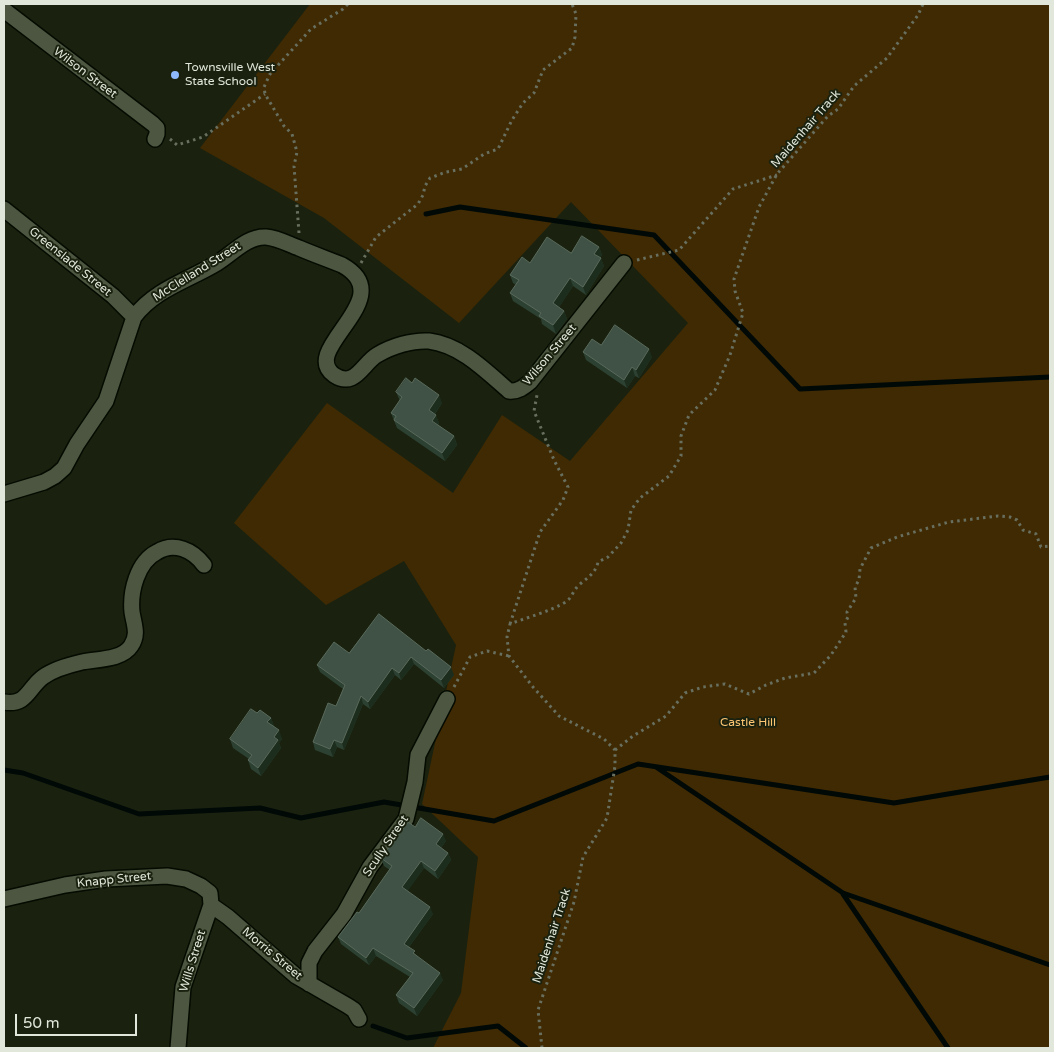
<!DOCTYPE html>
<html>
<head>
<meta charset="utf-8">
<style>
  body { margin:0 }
  #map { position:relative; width:1054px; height:1052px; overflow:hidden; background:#1a220f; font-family:"Varela Round",sans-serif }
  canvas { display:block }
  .frame { position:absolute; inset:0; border:5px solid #e1e7da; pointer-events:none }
  .scale { position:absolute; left:15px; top:1014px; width:122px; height:22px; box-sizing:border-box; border:2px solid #e1e7da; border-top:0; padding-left:6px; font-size:15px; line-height:18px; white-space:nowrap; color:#e1e7da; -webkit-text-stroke:4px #1a220f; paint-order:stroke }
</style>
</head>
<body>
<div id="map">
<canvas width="1054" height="1052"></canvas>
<div class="frame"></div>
<div class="scale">50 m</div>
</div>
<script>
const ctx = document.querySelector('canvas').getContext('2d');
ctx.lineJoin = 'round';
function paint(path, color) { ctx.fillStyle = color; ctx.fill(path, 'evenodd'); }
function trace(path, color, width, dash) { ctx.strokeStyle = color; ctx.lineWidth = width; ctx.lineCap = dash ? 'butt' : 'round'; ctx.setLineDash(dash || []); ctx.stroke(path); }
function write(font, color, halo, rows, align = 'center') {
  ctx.font = font + ' "Varela Round",sans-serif'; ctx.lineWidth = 4; ctx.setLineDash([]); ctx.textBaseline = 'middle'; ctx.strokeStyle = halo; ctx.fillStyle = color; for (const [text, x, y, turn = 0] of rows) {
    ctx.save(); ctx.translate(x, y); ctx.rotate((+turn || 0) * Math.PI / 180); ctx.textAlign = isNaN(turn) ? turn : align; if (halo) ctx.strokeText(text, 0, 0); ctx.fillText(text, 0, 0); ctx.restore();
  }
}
paint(new Path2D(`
  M310,4H1050V1048H433L461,993L478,857L422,804L456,645L404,561L326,605L234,523L327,403L453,493L502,415L570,461L688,323L571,202L459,323L324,218L200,148Z`), '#402a03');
trace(new Path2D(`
  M426,214L460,207L654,235L800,389L1050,377
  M656,767L843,893L1050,965
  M4,770L23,773L139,814L260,808L301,818L384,802L494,821L638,764L894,803L1050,777
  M843,894L948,1048
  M373,1026L407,1038L498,1026L526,1048`), '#010907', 5);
const minor = new Path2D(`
  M4,10L153,124L157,128V134L155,139
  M4,209L113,296L134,317
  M4,494L44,482L55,476L64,468L77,444L106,401L134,317C155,289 189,280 217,263C232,254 247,236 266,237C278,238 288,244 299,248C313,254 327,259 342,265C402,298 298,349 334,375C355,389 363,363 377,355C392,346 412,340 429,341C461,345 486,371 509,391C518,392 524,387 530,382L624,263
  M4,702C27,706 28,688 43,677C54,669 69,665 82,662C97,659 122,660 131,646C139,634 134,625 132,612C130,592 137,562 157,552C165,547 174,546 183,549C192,552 198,557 204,565
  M4,899L65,885L106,879L167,876L186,879L201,886L210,893L211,905L183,987L178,1048
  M211,905L228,917L296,976L348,1006L354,1010L359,1019
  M309,984V963L315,951L344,914L370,867L406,819L415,782L418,755L447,699`);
trace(minor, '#050b00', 18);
trace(new Path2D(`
  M170,139L177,145L203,137L265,94
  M299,233L294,166L297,152L292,134L284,126L265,94L264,87L270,74L311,29L343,9L348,4
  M637,260L679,250L733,189L777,175
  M361,263L376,237L418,204L423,195L425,186L430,178L446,172L462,169L484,154L498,149L512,120L523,103L534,93L543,70L572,48L575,37L576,14L572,4
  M510,624L540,532L563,500L568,487L554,460L534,411L537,395
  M454,687L470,657L487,651L509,656
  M615,750L633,736L666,716L685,693L703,687L725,684L749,694L766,685L785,678L814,673L831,655L846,632L845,623L848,617L847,612L856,598L855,587L859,580L860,569L871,548L897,537L949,522L998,516L1010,517L1017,520L1023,530L1036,534L1041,547L1050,546
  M542,1048L538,1010L574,902L583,857L607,818L615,766V750L604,739L559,716L533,687L509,656L507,637L510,624C528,617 548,612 564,603C572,599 573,590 579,585C587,578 596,573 598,562L608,557L621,543L628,530L631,510L640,498L669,476L681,456V436L689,415L715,390L730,355L743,313L735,291L734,279L759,207L777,174L828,116L838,109L854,86L887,58L918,15L923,4`), '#686f5e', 3, [2.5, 4]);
trace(minor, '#4c5640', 15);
paint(new Path2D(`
  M599,247L602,255L600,257L604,266L586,295L573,286L559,307L564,311L567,319L556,334L542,324L541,319L513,301L510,293L516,285L513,283L510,275L530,263Z
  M601,345L652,357L639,378L635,376L627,388L586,360L583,352Z
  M396,392L442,403L435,414L439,423L438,425L454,436L457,445L445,461L397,428L391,413L400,401Z
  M379,614L454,675L444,688L414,664L401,680L395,675L370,709L363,704L344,750L337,747L333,757L315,750L313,742L336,706L343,689L320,672L317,665L349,653Z
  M257,713L271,718L274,726L282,739L279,743L281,748L261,776L251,769L248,760L249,759L233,748L230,739Z
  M415,827L446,841L441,848L448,853L451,860L438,879L424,868L407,891L433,914L409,947L417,956L443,980L417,1016L399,1003L396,995L410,977L376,956L369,965L341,944L338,937L359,913L390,870L384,866L381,858Z`), '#2d4133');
paint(new Path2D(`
  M599,247L602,255L597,262L594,254Z
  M601,258L604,266L586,295L583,287Z
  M570,278L573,286L556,312L553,303Z
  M564,311L567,319L556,334L553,325Z
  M649,349L652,357L639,378L636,370Z
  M632,367L635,376L627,388L624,380Z
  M439,395L442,403L432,418L429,410Z
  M436,415L439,423L435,429L432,421Z
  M454,436L457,445L445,461L442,453Z
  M411,657L414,664L401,680L399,673Z
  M451,667L454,675L444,688L441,680Z
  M392,668L395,675L370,709L368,702Z
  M361,696L363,704L344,750L342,743Z
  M271,718L274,726L267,722Z
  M279,730L282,739L279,743L281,748L261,776L258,768L274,737Z
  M334,740L337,747L333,757L330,749Z
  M443,834L446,841L438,852L436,844Z
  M448,853L451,860L438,879L435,871Z
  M421,861L424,868L405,895L402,887Z
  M430,907L433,914L406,951L404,944Z
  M373,948L376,956L369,965L366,958Z
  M440,973L443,980L417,1016L414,1008Z`), '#1d2d1d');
const building = new Path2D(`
  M582,236L599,247L594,254L601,258L583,287L570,278L553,303L564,311L553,325L539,316L541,313L510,293L519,280L510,275L522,257L530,263L547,237L571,253Z
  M615,325L649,349L636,370L632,367L624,380L583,352L592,339L601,345Z
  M406,378L412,383L415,378L439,395L429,410L436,415L432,421L454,436L442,453L394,420L396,416L391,413L402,397L396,392Z
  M379,614L426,651L428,649L451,667L441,680L411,657L399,673L392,668L368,702L361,696L342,743L334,740L330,749L313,742L328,703L336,706L345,685L317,665L334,642L349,653Z
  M251,709L257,713L260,710L271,718L267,722L279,730L274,737L278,740L258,768L248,760L252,755L230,739Z
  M421,818L443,834L436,844L448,853L435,871L421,861L402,887L430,907L404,944L415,951L413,953L440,973L414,1008L396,995L413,973L373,948L366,958L338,937L357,912L359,913L392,866L381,858L408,822L415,827Z`);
paint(building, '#405245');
trace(building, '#596a5c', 1);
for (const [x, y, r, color] of [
  [175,75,5,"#8db9fc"]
]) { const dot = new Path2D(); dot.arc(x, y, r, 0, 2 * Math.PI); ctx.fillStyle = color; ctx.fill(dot); trace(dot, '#1a220f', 2); }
write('12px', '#e1e7da', '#1a220f', [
  ["Townsville West",185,68],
  ["State School",185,82]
], 'left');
write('12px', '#e1e7da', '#1a220f', [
  ["Wilson Street",85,73,37],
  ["Maidenhair Track",806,129,-49],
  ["Greenslade Street",70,262,39],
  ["McClelland Street",197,272,-32],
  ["Wilson Street",550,355,-50],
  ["Scully Street",386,846,-56],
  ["Knapp Street",114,880,-6],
  ["Maidenhair Track",552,936,-72],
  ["Morris Street",272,954,40],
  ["Wills Street",193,961,-73]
]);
write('12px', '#fec673', '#1a220f', [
  ["Castle Hill",748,723]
]);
</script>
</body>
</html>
